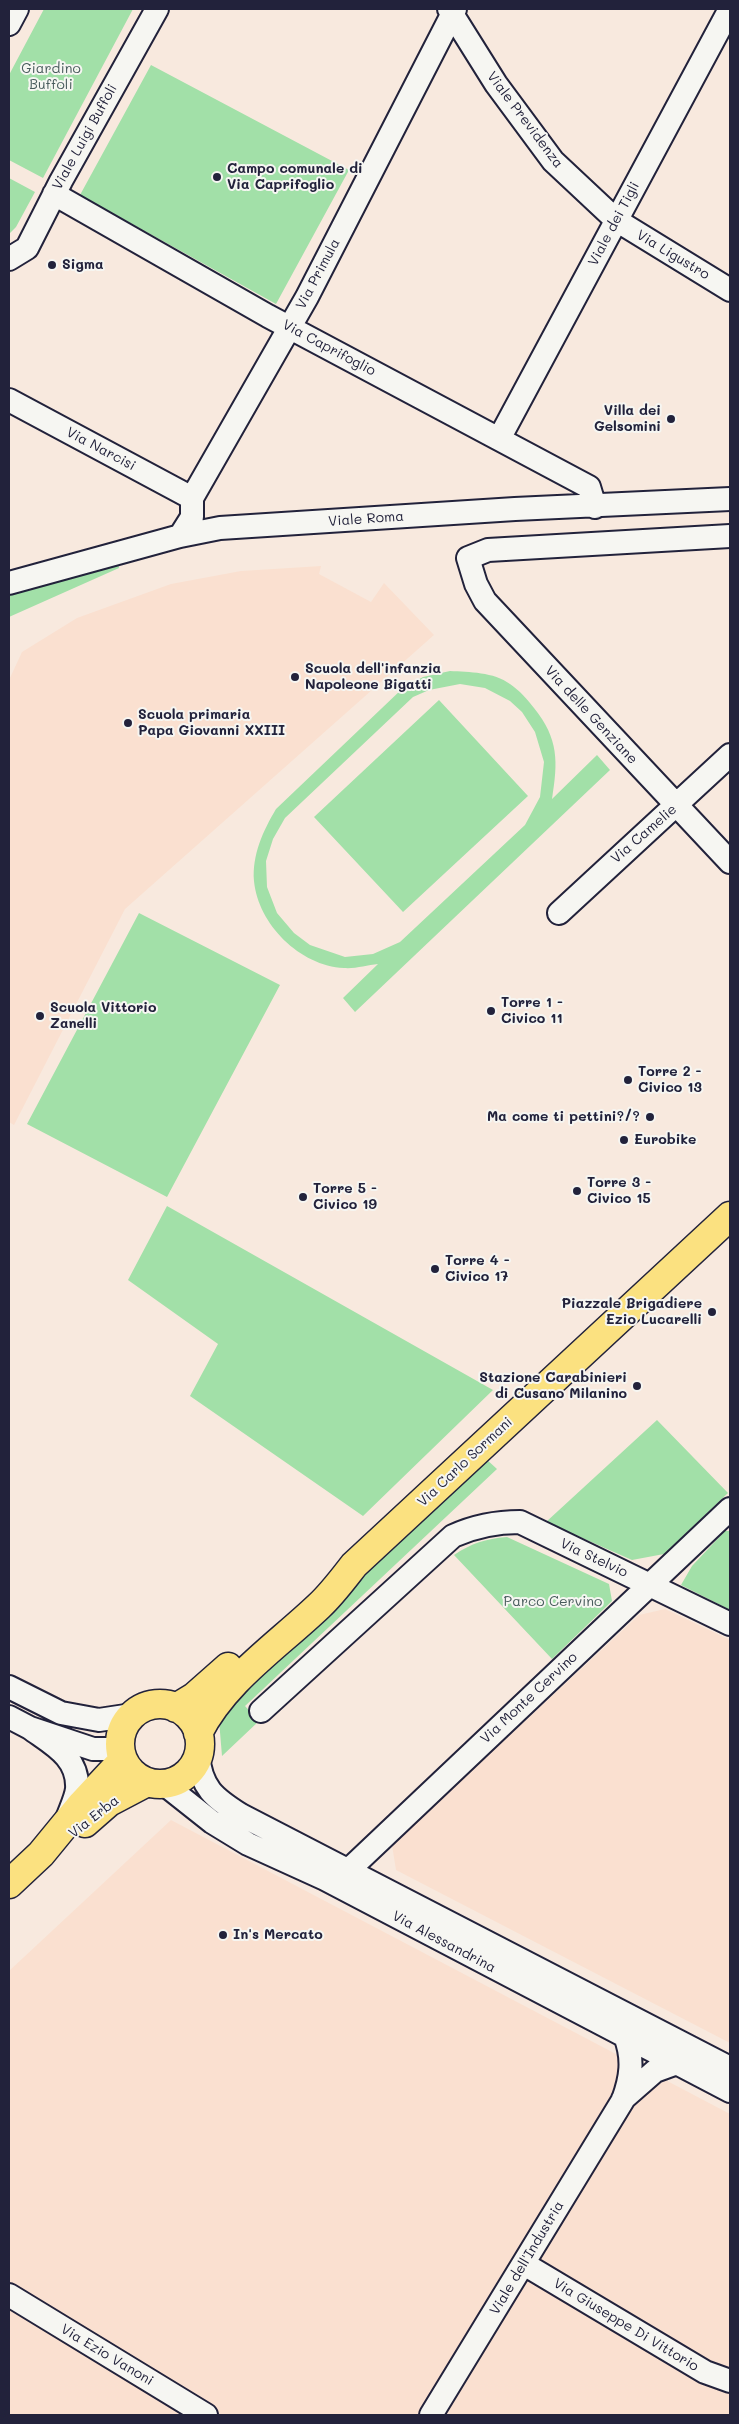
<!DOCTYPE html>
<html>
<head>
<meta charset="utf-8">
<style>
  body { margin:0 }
  #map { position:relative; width:739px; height:2424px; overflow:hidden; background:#f8e9de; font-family:Mali,sans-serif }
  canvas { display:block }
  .frame { position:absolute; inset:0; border:10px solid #22223b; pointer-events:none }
</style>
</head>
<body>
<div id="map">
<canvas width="739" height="2424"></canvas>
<div class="frame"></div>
</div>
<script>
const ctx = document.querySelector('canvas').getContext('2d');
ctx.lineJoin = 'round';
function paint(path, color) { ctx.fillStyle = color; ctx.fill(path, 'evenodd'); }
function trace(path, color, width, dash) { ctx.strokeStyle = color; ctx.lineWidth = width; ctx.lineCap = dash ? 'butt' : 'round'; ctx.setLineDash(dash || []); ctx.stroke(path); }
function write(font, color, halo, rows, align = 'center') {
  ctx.font = font + ' Mali,sans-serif'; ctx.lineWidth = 4; ctx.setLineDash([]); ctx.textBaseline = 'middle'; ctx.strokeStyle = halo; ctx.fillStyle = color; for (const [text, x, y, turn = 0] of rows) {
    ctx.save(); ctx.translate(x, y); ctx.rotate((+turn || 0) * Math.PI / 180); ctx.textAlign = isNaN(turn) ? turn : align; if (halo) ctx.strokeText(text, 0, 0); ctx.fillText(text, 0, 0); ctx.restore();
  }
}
paint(new Path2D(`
  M321,566L319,574L371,602L384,583L434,635L125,909L14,1125L9,1122V680L22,652L77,618L171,584L241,571Z
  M665,1609L730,1640V2043L396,1870L392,1845L639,1615Z
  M171,1820L730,2114V2415H9V1971Z`), '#fae0d0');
paint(new Path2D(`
  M44,9H133L43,178L9,160V75Z
  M151,65L349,170L276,304L80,195Z
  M9,178L35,192L16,227L9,234Z
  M118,561L119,568L9,617V591Z
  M450,671C469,672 494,672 510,684C519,690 528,700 534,708C559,739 558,762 552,799L597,755L610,770L355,1012L343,998L378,964C367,965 355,969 344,968C300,966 258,924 254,881C252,855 263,831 276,809L403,688L423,677ZM460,684L485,688L510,701L522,712L535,732L544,762L540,797L525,825L400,942L373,954L345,957L310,945L294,933L277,913L267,887L266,861L273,839L285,818L413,697L429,690Z
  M439,700L528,796L403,912L314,817Z
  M139,913L280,985L167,1197L27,1124Z
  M167,1206L493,1390L363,1516L190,1396L218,1344L128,1280Z
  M657,1420L728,1493L664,1554L632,1560L546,1522Z
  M485,1458L497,1469L245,1706L259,1721L222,1756L219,1720L227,1697Z
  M725,1531H730V1610L681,1585L692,1566Z
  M507,1537L609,1584L612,1601L552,1659L454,1555C472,1543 485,1539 507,1537Z`), '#a2e0a8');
const minor = new Path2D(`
  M449,9L496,84L553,161L616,220L730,290
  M9,24L17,9
  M54,194L268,316L589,487L595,507
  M9,259L27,248L61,181L157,9
  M9,400L192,498
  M499,439L730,9
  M180,536L192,517V498L307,297L455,9
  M730,536L488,550L468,558L476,584L485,601L730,862
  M9,583L180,536L220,528L515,509L730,499
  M559,913L730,755
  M9,1687L61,1713L99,1720L132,1715
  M261,1711L453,1536C475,1526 496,1522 520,1522L730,1624
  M9,1717L30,1728L93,1749H120
  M30,1728C52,1744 79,1757 77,1789C76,1798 70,1810 67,1819
  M198,1755C201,1788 214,1798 241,1815L730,2068
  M164,1784L212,1822L248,1844L325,1879L730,2091
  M338,1878L355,1864L730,1509
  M623,2099L655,2071L677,2063
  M524,2264L705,2372L730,2381
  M9,2295L206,2415
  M431,2415L623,2100C631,2078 634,2059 625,2036`);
const major = new Path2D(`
  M120 1744a40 40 0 1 1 80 0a40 40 0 1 1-80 0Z
  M176,1708L194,1697L228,1667
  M198,1733C224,1681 277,1646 319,1606C332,1594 343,1579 354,1565L730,1216
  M85,1823L109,1802L147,1782
  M9,1884L41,1854L82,1804L123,1760`);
trace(minor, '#22223b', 26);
trace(major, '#22223b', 31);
trace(minor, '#f6f6f2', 22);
trace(major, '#fbe180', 28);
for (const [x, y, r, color] of [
  [217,177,5,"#22223b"],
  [52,265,5,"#22223b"],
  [671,419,5,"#22223b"],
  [295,677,5,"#22223b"],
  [128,723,5,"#22223b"],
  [491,1011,5,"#22223b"],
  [40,1016,5,"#22223b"],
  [628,1080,5,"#22223b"],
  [650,1117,5,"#22223b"],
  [624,1140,5,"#22223b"],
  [577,1191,5,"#22223b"],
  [303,1197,5,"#22223b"],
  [435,1269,5,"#22223b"],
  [712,1312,5,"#22223b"],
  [637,1386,5,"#22223b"],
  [223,1935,5,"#22223b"]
]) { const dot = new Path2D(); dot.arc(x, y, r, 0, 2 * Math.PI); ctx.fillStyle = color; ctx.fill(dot); trace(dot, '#f6f6f2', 2); }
write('14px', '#485b5c', '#f6f6f2', [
  ["Giardino",51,69],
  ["Buffoli",51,85],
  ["Parco Cervino",553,1602]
]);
write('14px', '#22223b', '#f6f6f2', [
  ["Viale Previdenza",525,120,53],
  ["Viale Luigi Buffoli",85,137,-61],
  ["Viale dei Tigli",614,224,-62],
  ["Via Ligustro",673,255,31],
  ["Via Primula",318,274,-62],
  ["Via Caprifoglio",329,348,28],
  ["Via Narcisi",101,449,28],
  ["Viale Roma",366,519,-4],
  ["Via delle Genziane",591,715,47],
  ["Via Camelie",644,834,-41],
  ["Via Carlo Sormani",465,1462,-43],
  ["Via Stelvio",594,1558,25],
  ["Via Monte Cervino",529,1698,-43],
  ["Via Erba",94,1817,-38],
  ["Via Alessandrina",444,1942,28],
  ["Viale dell'Industria",527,2258,-59],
  ["Via Giuseppe Di Vittorio",626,2325,31],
  ["Via Ezio Vanoni",107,2355,31]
]);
write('bold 14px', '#22223b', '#f6f6f2', [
  ["Campo comunale di",227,169],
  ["Via Caprifoglio",227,185],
  ["Sigma",62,265],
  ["Villa dei",661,411,"right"],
  ["Gelsomini",661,427,"right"],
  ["Scuola dell'infanzia",305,669],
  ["Napoleone Bigatti",305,685],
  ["Scuola primaria",138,715],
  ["Papa Giovanni XXIII",138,731],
  ["Torre 1 -",501,1003],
  ["Civico 11",501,1019],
  ["Scuola Vittorio",50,1008],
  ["Zanelli",50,1024],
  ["Torre 2 -",638,1072],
  ["Civico 13",638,1088],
  ["Ma come ti pettini?/?",640,1117,"right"],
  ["Eurobike",634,1140],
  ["Torre 3 -",587,1183],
  ["Civico 15",587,1199],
  ["Torre 5 -",313,1189],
  ["Civico 19",313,1205],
  ["Torre 4 -",445,1261],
  ["Civico 17",445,1277],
  ["Piazzale Brigadiere",702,1304,"right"],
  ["Ezio Lucarelli",702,1320,"right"],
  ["Stazione Carabinieri",627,1378,"right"],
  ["di Cusano Milanino",627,1394,"right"],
  ["In's Mercato",233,1935]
], 'left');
</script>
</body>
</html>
